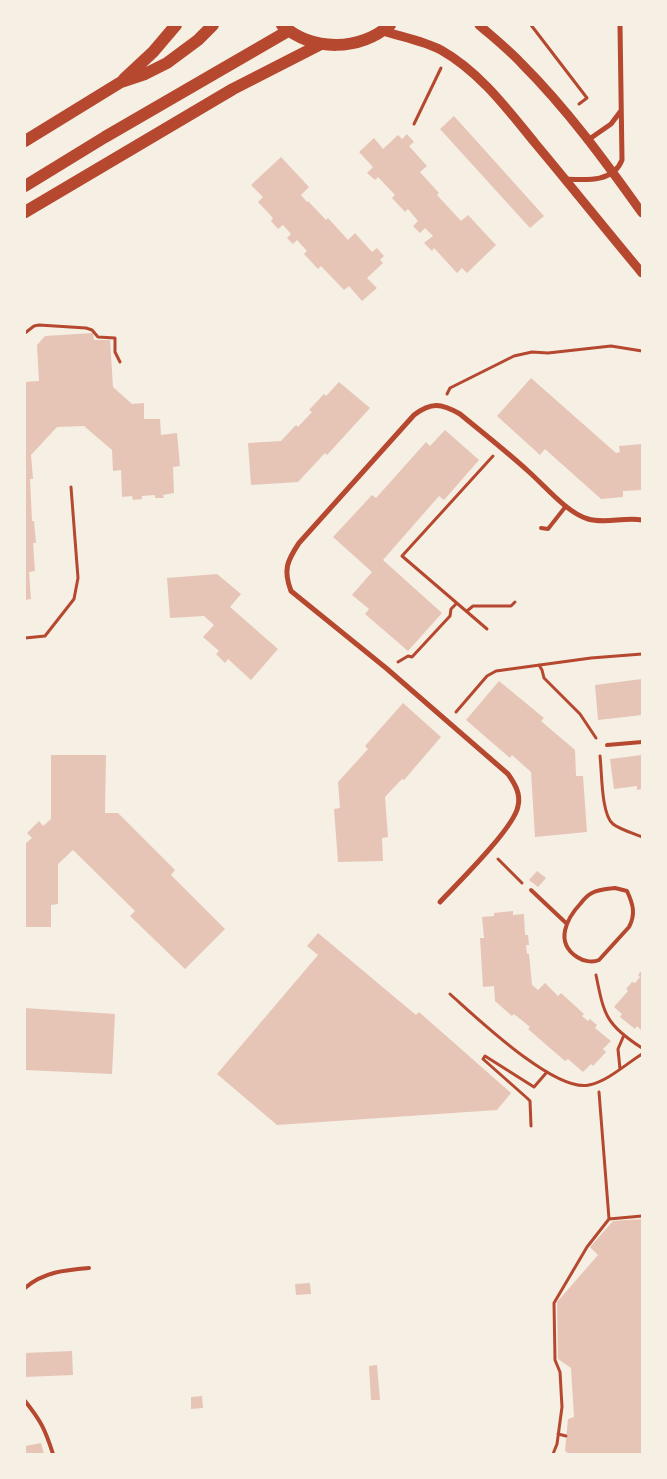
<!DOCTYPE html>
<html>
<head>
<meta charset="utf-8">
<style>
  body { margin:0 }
  #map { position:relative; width:667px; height:1479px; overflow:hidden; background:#f6efe4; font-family:Manrope,sans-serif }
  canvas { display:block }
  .frame { position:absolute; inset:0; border:26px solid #f6efe4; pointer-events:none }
</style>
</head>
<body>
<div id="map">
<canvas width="667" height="1479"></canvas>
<div class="frame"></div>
</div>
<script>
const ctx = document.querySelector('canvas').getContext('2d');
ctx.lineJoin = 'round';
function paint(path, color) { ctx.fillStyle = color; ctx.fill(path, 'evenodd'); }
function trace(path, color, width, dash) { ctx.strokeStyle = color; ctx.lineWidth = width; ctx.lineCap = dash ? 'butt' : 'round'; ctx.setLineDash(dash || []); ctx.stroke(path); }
paint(new Path2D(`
  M454,116L544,216L530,228L440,129Z
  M407,134L414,142L409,146L427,166L420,172L439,193L437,195L461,221L468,215L496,245L467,273L462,268L457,273L434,248L432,251L424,243L433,236L425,228L420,233L413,226L418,221L408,209L405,212L392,198L395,195L378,177L375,180L367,173L373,167L359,152L374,138L383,149L398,135L402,139Z
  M281,157L309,187L301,195L307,202L308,201L326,220L328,218L348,240L355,233L372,252L377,248L384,256L380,260L383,263L367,278L377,288L362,301L349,286L344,290L321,266L318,269L304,254L307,251L297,240L293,244L287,238L291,234L283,225L278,229L271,221L273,218L258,202L263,197L251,185Z
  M93,333L94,340H110L113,387L132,404L144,403V419H160L161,435L177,433L180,466L173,467L174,493L163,495L164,498H155V495L142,496V499L133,500L132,496L122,497L121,470L113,471L112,450L84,426L57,427L31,455L33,479H30L32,521H34L36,543H33L35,571L29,572L31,599L25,600V382L39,381L37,345L45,336Z
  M531,378L616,453L620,452L619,446L642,444V490L623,491V497L601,499L545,449L540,455L497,416Z
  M339,382L370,408L327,455L325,453L298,482L251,485L248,443L281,441L296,425L298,427L312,412L309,410L324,394L326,396Z
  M445,430L479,460L444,500L439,496L383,560L442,613L408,651L365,614L369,609L352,595L372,572L333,537L372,495L376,498L426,442L430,446Z
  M217,574L241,594L230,607L278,649L251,680L228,659L225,663L216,654L219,651L203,637L214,625L204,616L170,618L167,578Z
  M642,679V715L598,720L595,685Z
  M499,681L544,718L541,721L575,750L576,776H583L587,832L535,837L531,772L512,755L510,758L466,720Z
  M403,703L441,737L404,780L402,779L385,797L388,837L382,838L383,861L338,862L334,809L340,808L338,782L368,749L365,746Z
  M51,755H106L105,813H118L175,870L171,875L225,929L185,969L130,916L135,911L73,850L58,864V904L51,905V927H25V844L32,838L27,833L39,821L43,826L51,819Z
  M642,755V789L637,790V786L614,789L610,759Z
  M537,871L546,878L538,887L529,880Z
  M513,911V915L524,914L525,935H528L529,945H526L527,954H529L532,985L538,990L545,983L558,996L561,993L584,1014L582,1016L588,1021L590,1019L597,1025L595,1028L611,1041L603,1049L606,1052L593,1066L591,1064L583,1072L568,1059L565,1061L528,1029L530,1027L514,1014L512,1016L495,1001L494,986L483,987L480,938H484L482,917L494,916V913Z
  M318,933L416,1015L419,1012L511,1093L497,1110L277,1125L217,1074L318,955L307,946Z
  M642,970V1031L637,1026L635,1029L620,1017L622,1014L614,1007L628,991L626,989L632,982L635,983L640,977L638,975Z
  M25,1008L115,1014L112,1074L25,1070Z
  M642,1219V1454H569L565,1451L568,1419L574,1417L571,1368L558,1359L557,1302L598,1255L590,1247L613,1221Z
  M310,1283L311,1294L296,1295L295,1284Z
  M72,1351L73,1375L25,1377V1353Z
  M377,1365L380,1400H371L369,1366Z
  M202,1396L203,1408L191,1409V1397Z
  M41,1443L44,1454H25V1446Z`), '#e6c5b7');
trace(new Path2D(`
  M531,25L587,98L579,104
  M414,124L441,68
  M25,333L34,326L39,325L86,328L92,330L98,337L115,338V352L120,362
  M447,394L450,388L514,356L532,352L548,353L611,346L642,351
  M467,611L473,606H511L515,602
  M487,629L402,556L493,456
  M25,638L45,636L74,599L78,578L71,487
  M398,662L408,656L412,657L450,616L451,609L457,603
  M539,665L542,670L544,678L580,714L596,738
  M456,712L487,676L496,671L591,658L642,654
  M600,756C602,772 601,814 613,824C619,829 635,834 642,837
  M498,859L522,883
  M596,975C604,1015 606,1025 642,1048
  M450,994C476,1017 555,1093 589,1085C608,1081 626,1064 642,1054
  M620,1069L618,1049L624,1035
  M599,1092L609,1219
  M531,1126L530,1101L527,1098L483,1059L485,1056L534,1087L547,1072
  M558,1434L566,1436
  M553,1454L557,1444L562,1407L560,1372L555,1360L554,1303L587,1247L609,1219L642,1216`), '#b5482f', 3);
trace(new Path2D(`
  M541,528L548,529L566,506
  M607,745L642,742
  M615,888L627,891C633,904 636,914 629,927L599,960C592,963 583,961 577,957C554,942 567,918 581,903C584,899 588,895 592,893C600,889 608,889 615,888Z
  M531,890L566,923
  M25,1288C43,1272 65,1270 89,1268
  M25,1401C41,1421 45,1429 53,1454`), '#b5482f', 4);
trace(new Path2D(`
  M588,140L611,124L620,112
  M565,179C585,180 613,183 622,160L620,25
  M440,902C457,884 515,827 518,806C521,794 515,784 508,774L386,668L291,591C283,570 287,561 299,543L414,415C431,402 441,403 460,414C483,433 506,451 528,471C545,486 567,513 588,519C605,524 624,517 642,520`), '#b5482f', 5);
trace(new Path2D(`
  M479,25C494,38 509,50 522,64C567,109 605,161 642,213
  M383,31C402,37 424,41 441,50C480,72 508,110 535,143C571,186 606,230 642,273`), '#b5482f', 9);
trace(new Path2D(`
  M282,25C313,52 359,51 390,25
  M124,79L153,52L176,25
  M25,141L121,82L145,74L167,63L198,40L213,25
  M25,186L105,137L288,31
  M25,212L233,89L321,44`), '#b5482f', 12);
</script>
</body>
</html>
